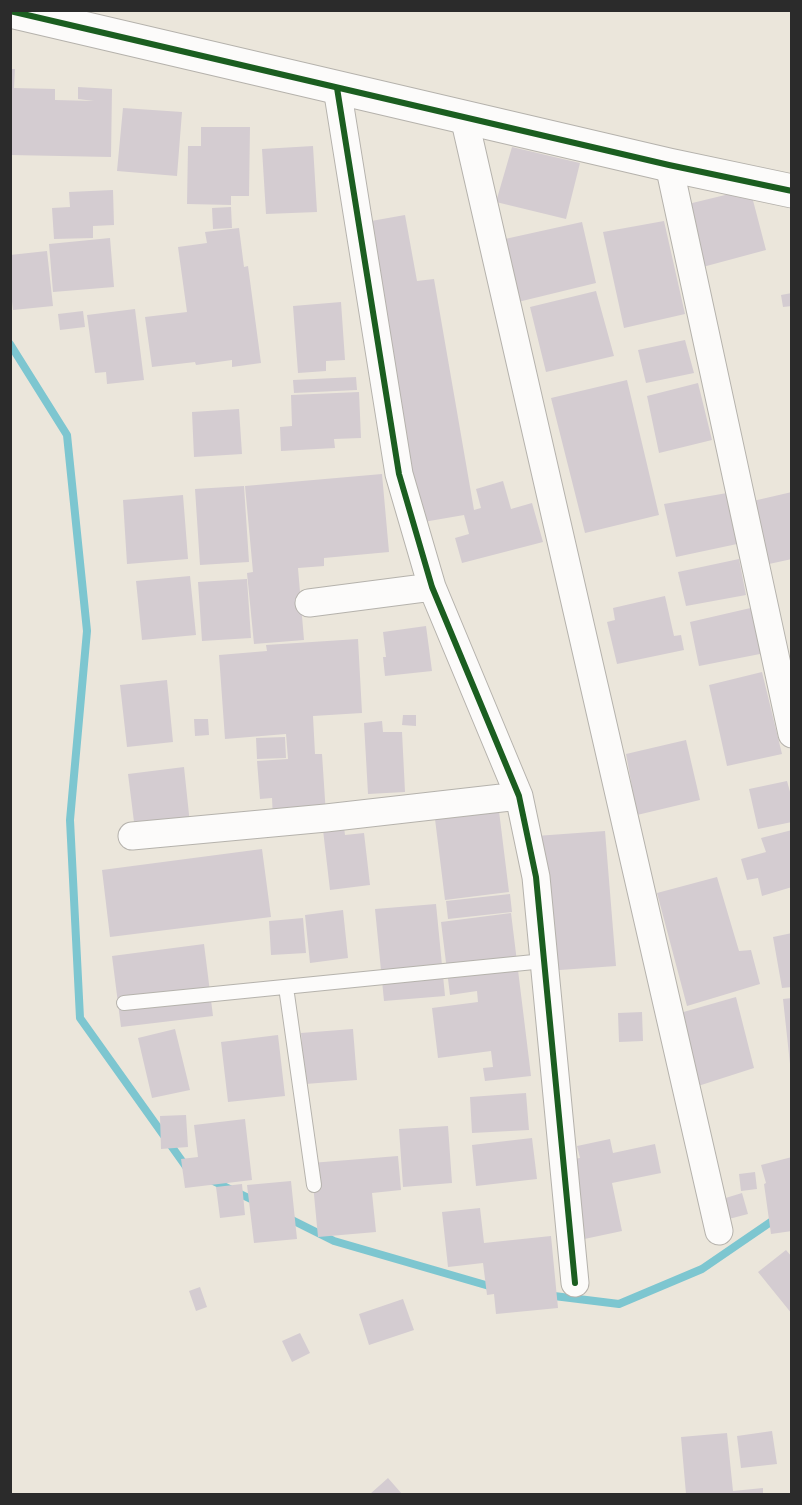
<!DOCTYPE html>
<html>
<head>
<meta charset="utf-8">
<style>
  body { margin:0 }
  #map { position:relative; width:802px; height:1505px; overflow:hidden; background:#ebe6db; font-family:Delius,sans-serif }
  canvas { display:block }
  .frame { position:absolute; inset:0; border:12px solid #2b2b2b; pointer-events:none }
</style>
</head>
<body>
<div id="map">
<canvas width="802" height="1505"></canvas>
<div class="frame"></div>
</div>
<script>
const ctx = document.querySelector('canvas').getContext('2d');
ctx.lineJoin = 'round';
function trace(path, color, width, dash) { ctx.strokeStyle = color; ctx.lineWidth = width; ctx.lineCap = dash ? 'butt' : 'round'; ctx.setLineDash(dash || []); ctx.stroke(path); }
function paint(path, color) { ctx.fillStyle = color; ctx.fill(path, 'evenodd'); }
trace(new Path2D(`
  M10,344L67,435L87,631L70,820L80,1018L187,1168
  M211,1180L257,1202
  M286,1217L334,1241L496,1288
  M546,1295L619,1304L702,1269L778,1217`), '#7dc6d0', 8);
paint(new Path2D(`
  M10,69H15L14,88L55,89V100L94,101L78,99V87L112,89L111,157L10,155Z
  M123,108L182,112L177,176L117,171Z
  M201,127H250L249,196H231V205L187,204L188,146H201Z
  M313,146L317,212L266,214L262,149Z
  M512,147L580,163L566,219L496,202Z
  M750,189L766,250L699,268L684,205Z
  M113,190L114,225L93,226V238L54,239L52,208L70,207L69,192Z
  M231,207L232,228L213,229L212,208Z
  M405,215L417,281L434,279L474,510L481,508L476,489L503,481L511,509L532,503L543,542L462,563L455,538L469,534L464,515L412,524L360,223Z
  M664,221L685,314L624,328L603,232Z
  M582,222L596,283L518,302L505,239Z
  M239,228L244,267L248,266L261,363L232,367V360L196,365L195,362L152,367L145,317L187,312L178,247L207,243L205,232Z
  M110,238L114,287L53,292L49,244Z
  M47,251L53,306L13,310L10,285V255Z
  M596,291L614,356L546,372L530,307Z
  M792,293V306L783,307L781,295Z
  M341,302L345,360L326,361V371L298,373L293,306Z
  M135,309L144,380L107,384L106,372L95,373L87,315Z
  M83,311L85,327L60,330L58,314Z
  M685,340L694,373L646,383L638,350Z
  M356,377L357,390L294,393L293,380Z
  M627,380L659,515L585,533L551,398Z
  M698,383L712,440L659,453L647,396Z
  M359,392L361,438L334,439L335,448L281,451L280,427L292,426L291,395Z
  M239,409L242,454L194,457L192,412Z
  M382,474L389,552L324,558V566L298,568L304,640L254,644L247,573L253,572L245,486Z
  M244,486L249,562L200,565L195,489Z
  M792,492V559L769,564L753,501Z
  M727,493L737,544L676,557L664,504Z
  M183,495L188,559L127,564L123,500Z
  M739,559L746,595L686,606L678,572Z
  M190,576L196,635L142,640L136,581Z
  M247,579L251,638L202,641L198,582Z
  M665,596L674,636L681,635L684,650L617,664L607,622L615,620L613,608Z
  M755,607L765,653L699,666L690,622Z
  M426,626L432,671L385,676L383,657H386L383,632Z
  M358,639L362,713L313,716L315,754H322L326,815L273,819L272,798L260,799L257,761L288,759L286,734L225,739L219,655L267,651L266,645Z
  M762,672L782,754L727,766L709,685Z
  M167,680L173,742L127,747L120,685Z
  M403,715H416V726L402,725Z
  M194,719H208L209,735L195,736Z
  M382,721L383,732H402L405,792L368,794L364,723Z
  M285,737L286,758L257,759L256,738Z
  M686,740L700,800L637,815L626,754Z
  M184,767L190,824L135,830L128,774Z
  M787,781L792,799V822L758,829L749,789Z
  M498,803L509,892L445,900L434,811Z
  M344,827L345,835L364,833L370,885L330,890L323,830Z
  M792,830V887L762,896L758,878L747,880L741,859L766,852L761,838Z
  M605,831L616,966L546,971L536,836Z
  M262,849L271,917L110,937L102,870Z
  M717,877L739,951L751,950L760,984L687,1006L657,893Z
  M510,894L512,912L448,919L446,901Z
  M436,904L445,996L384,1001L375,909Z
  M343,910L348,958L310,963L305,915Z
  M511,913L531,1076L485,1081L483,1068L493,1067L491,1051L438,1058L432,1008L478,1002L477,991L450,995L441,922Z
  M303,918L306,953L271,955L269,921Z
  M792,933V987L782,988L773,937Z
  M204,944L213,1016L121,1027L112,956Z
  M736,997L754,1068L695,1087L680,1013Z
  M792,998V1064H790L783,999Z
  M642,1012L643,1041L619,1042L618,1013Z
  M175,1029L190,1090L152,1098L138,1038Z
  M353,1029L357,1080L305,1084L301,1033Z
  M278,1035L285,1096L228,1102L221,1042Z
  M526,1093L529,1130L472,1133L470,1097Z
  M186,1115L188,1147L161,1149L160,1116Z
  M245,1119L252,1180L185,1188L181,1159L198,1157L194,1125Z
  M448,1126L452,1183L403,1187L399,1129Z
  M532,1138L537,1179L476,1186L472,1145Z
  M610,1139L613,1153L655,1144L661,1173L612,1183L622,1231L575,1241L567,1160L580,1158L577,1146Z
  M398,1156L401,1190L372,1193L376,1232L318,1237L311,1163Z
  M792,1157V1231L771,1234L764,1184L766,1183L761,1165Z
  M755,1172L757,1189L741,1191L739,1174Z
  M291,1181L297,1239L254,1243L247,1185Z
  M242,1184L245,1215L220,1218L216,1187Z
  M742,1193L748,1214L725,1220L719,1200Z
  M480,1208L484,1243L551,1236L558,1308L496,1314L494,1294L487,1295L483,1263L448,1267L442,1212Z
  M786,1250L792,1257V1314L758,1272Z
  M200,1287L207,1307L196,1311L189,1291Z
  M403,1299L414,1330L369,1345L359,1314Z
  M300,1333L310,1353L292,1362L282,1341Z
  M772,1431L777,1464L741,1468L737,1436Z
  M727,1433L733,1491L763,1488V1494H716V1493L686,1494L681,1437Z
  M388,1478L402,1494H370Z`), '#d4ccd1');
const service = new Path2D(`
  M286,987L314,1185
  M124,1003L544,961`);
const minor = new Path2D(`
  M337,88L399,474L432,587L519,796L536,877L575,1283
  M464,117L719,1231
  M669,165L792,734
  M309,603L432,587
  M132,836L326,818L519,796`);
const tertiary = new Path2D(`
  M10,11L669,165L792,191`);
trace(service, '#b5b2ac', 16);
trace(minor, '#b5b2ac', 29);
trace(tertiary, '#b5b2ac', 35);
trace(service, '#fcfbfa', 14);
trace(minor, '#fcfbfa', 27);
trace(tertiary, '#fcfbfa', 33);
trace(new Path2D(`
  M10,11L669,165L792,191
  M337,88L399,474L432,587L519,796L536,877L575,1283`), '#1b5e20', 6);
</script>
</body>
</html>
